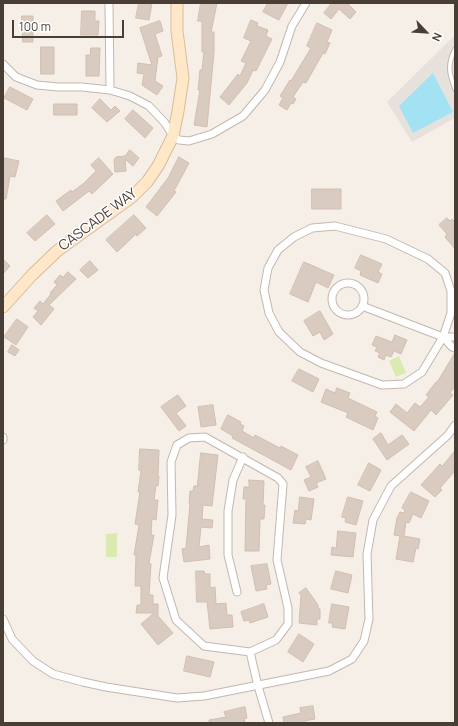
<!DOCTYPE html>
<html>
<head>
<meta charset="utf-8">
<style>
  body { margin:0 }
  #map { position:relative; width:458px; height:726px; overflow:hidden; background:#f5efe8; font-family:Manrope,sans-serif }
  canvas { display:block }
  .frame { position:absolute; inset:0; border:4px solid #493e36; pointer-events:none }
  .north { position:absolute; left:406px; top:12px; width:40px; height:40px; -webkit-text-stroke:3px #fff; paint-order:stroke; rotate:115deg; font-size:11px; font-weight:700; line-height:16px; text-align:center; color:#493e36 }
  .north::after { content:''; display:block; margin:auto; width:14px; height:18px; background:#493e36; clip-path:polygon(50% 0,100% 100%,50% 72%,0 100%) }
  .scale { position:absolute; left:12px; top:20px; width:112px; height:18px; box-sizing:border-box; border:2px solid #493e36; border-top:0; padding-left:5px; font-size:12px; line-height:14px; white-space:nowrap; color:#493e36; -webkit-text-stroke:3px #fff; paint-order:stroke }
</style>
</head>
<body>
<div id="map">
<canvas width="458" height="726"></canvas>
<div class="frame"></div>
<div class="north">N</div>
<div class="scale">100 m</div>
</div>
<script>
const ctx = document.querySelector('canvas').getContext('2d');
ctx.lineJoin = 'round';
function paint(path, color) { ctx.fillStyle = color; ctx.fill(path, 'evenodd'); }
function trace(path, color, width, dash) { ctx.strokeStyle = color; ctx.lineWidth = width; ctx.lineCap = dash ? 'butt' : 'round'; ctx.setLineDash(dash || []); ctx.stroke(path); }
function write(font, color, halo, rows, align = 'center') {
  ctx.font = font + ' Manrope,sans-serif'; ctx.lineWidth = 3; ctx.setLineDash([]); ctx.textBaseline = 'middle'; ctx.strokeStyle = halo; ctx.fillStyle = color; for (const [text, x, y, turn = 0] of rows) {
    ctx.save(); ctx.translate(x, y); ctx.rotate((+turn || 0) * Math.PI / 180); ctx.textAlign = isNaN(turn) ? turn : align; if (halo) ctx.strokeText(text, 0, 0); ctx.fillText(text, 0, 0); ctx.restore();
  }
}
paint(new Path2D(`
  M455,35V118L412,142L387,102Z`), '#e7e1dd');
paint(new Path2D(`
  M399,356L406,373L396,377L389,361Z
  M117,533V557H106V534Z`), '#dbeab0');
paint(new Path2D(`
  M433,73L453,112L413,133L399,106Z`), '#a3e2f3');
const building = new Path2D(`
  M139,3H152L149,20L136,18Z
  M201,3H217L211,32H214V52L207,127L194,125L200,90H198L200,70H202L204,52H202V21H198Z
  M268,3H288L279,20L263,12Z
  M332,3H347L356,12L350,19L339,9L331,19L324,13Z
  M82,11H95V21H99L98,35H81Z
  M22,16H33V42H23Z
  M251,20L258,23L257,26L268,30L266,36L272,39L256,71L253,70L247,83L229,105L220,97L238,74L240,76L246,63L241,61L251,41L244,38Z
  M160,21L163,31L155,34L162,56L158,57L155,81L163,86L157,95L142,85L144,74L137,73L138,63L152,65L140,28Z
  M317,23L332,30L327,42L330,43L325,54L323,53L306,83L303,82L293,97L296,99L293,104L291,103L287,110L279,105L283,98L280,96L290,80L291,81L311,48L307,46Z
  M41,47H54V74H41Z
  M91,48H100L99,76H86V55H90Z
  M10,87L33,99L27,110L4,98Z
  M100,99L111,110L115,106L120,111L107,122L92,108Z
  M54,104H77V115H54Z
  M133,110L153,128L145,138L125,119Z
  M130,150L139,158L133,166L125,159L126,171L115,172L114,160L116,157L125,156Z
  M179,157L189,163L174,191L176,192L157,216L146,207L168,178Z
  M5,158L19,161L15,177L10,176L6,199H3V165Z
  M99,158L113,174L92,194L89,191L63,211L56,201L71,190L72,192L83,184L96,171L91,165Z
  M312,189H341V209H312Z
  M47,215L55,224L35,241L27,233Z
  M134,215L146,228L137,236L136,234L117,252L106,240Z
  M447,218L450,221L452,219L455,222V249L445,237L447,234L439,225Z
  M361,255L382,264L378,272L382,274L378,283L360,275L361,271L355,268Z
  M3,259L10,266L3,274Z
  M90,261L98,270L88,278L80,270Z
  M304,262L334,275L328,288L316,282L308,302L290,294Z
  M68,272L76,279L49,305L54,309L41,325L33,317L38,311L34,308L40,301L43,304L51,294L50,293L57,285L54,282L60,275L63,277Z
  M320,311L333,334L324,340L320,332L313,336L304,321Z
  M17,319L28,327L16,345L4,337Z
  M395,335L407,340L401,354L394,351L391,357L386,355L384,360L378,357L380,353L375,351L377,347L372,345L376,336L392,342Z
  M12,345L19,350L15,356L8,352Z
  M455,353V386L450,393L453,395L436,415L431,410L414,431L390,412L396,404L407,413L415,403L420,407L429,397L426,395L436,382H437Z
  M299,369L319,379L313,392L292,381Z
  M337,388L350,393L348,398L377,412L375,416L378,418L373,430L346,417L348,413L321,402L326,389L335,393Z
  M178,395L186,406L176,413L186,426L179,431L161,407Z
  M213,405L216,425L201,427L198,407Z
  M228,415L241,422L240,424L244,426L242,431L254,438L255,435L280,448L281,446L298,455L291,470L232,438L233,436L221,429Z
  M381,433L388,445L402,435L409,444L387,460L373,439Z
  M140,449L159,450L158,476H159L158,486L156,485L154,500H158L156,520L152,519L151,535H154L149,563L151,564L149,595H153V604H158V616L173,633L158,645L141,624L154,613H136L137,605H141V586H135L136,555H134L139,525L135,524L140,492H138L141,471L139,470Z
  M455,451V471L440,488L442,490L435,497L421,485L440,464L442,466Z
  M201,453L218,455L212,506L203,505L202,519L213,520L212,528L201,527L199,547L209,545L210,559L184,562L182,549L186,548L190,504L189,503L190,491H193L194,486H197Z
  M318,461L326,479L316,483L318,487L309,491L304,480L311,477L306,467Z
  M369,463L381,470L370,491L358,485Z
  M249,480L264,481L263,505H265L264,519H260L259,551H245L246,499H243L244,487H249Z
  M411,492L429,501L421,518L413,514L409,523L406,522L404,536L420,539L418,549L416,548L413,562L396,559L400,536L394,535L397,518L400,512L404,513L405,510L402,508Z
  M300,497L314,499L311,520L306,519L305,524L293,523L295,510L298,511Z
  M348,497L363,501L356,525L345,522L346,518L342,517Z
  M338,531L356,533L353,557L331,555L332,547L336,548Z
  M267,564L271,584L266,585L267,589L256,591L251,566Z
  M196,571H204L205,574H210V588L215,587L216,604L226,603L227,615H232L233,627L210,629L207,602H197Z
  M336,571L352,575L348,593L331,589Z
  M306,588L318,605V608L320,609V619H317V625L299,623L301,595L299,593Z
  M264,604L268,617L250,623L249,620L244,621L241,612Z
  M332,604L349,607L345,629L332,627L333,623H329Z
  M299,634L314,644L303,662L288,652Z
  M187,656L214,662L210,677L184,671Z
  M313,706L315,719L304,721L305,723H284L283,717L301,713L300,708Z
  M245,707L247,718L244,719L245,722L239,723H209V720L226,717L224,712Z`);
paint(building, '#dacbc0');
trace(building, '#d2beb0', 1);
const lane = new Path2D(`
  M455,49C447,65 449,73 455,89`);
const street = new Path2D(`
  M109,3L110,90
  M3,64L16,77L37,85L58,87H82L110,90L130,96L149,106L165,123L173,136L179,140L189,141L212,134L243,116L265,90L280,62L292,26L306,3
  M335,226L386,239L428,259L445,273L451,291V313L443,337L422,372L404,384L382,385L321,363L300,352L279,332L269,313L264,290L268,268L278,250L294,237L312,228Z
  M332 299a16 16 0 1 1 32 0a16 16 0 1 1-32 0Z
  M362,306L443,337H455
  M443,337L452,347L455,348
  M3,437V440
  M237,592L228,555V511L233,480L243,457
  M3,619L12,639L33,661L53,674L83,682L106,687L177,698L204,696L329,671L352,659L364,641L369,619L367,554L373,520L391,486L448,435L455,425
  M250,652L204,646L176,620L163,578L172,515L171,462L177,445L189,438L205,437L278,478L283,484L277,560L288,608V624L276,640L250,652L258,686L269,723`);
const secondary = new Path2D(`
  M3,307L32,275L57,251L132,197L147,182L158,166L173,136L178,111L183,78L177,31V3`);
trace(lane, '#c4b7ad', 5.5);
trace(street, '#c4b7ad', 9);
trace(secondary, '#d9bc99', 13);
trace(lane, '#fff', 3.5);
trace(street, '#fff', 7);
trace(secondary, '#ffe7c8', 11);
write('14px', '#493e36', '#fff', [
  ["CASCADE WAY",98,220,-37]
]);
</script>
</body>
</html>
